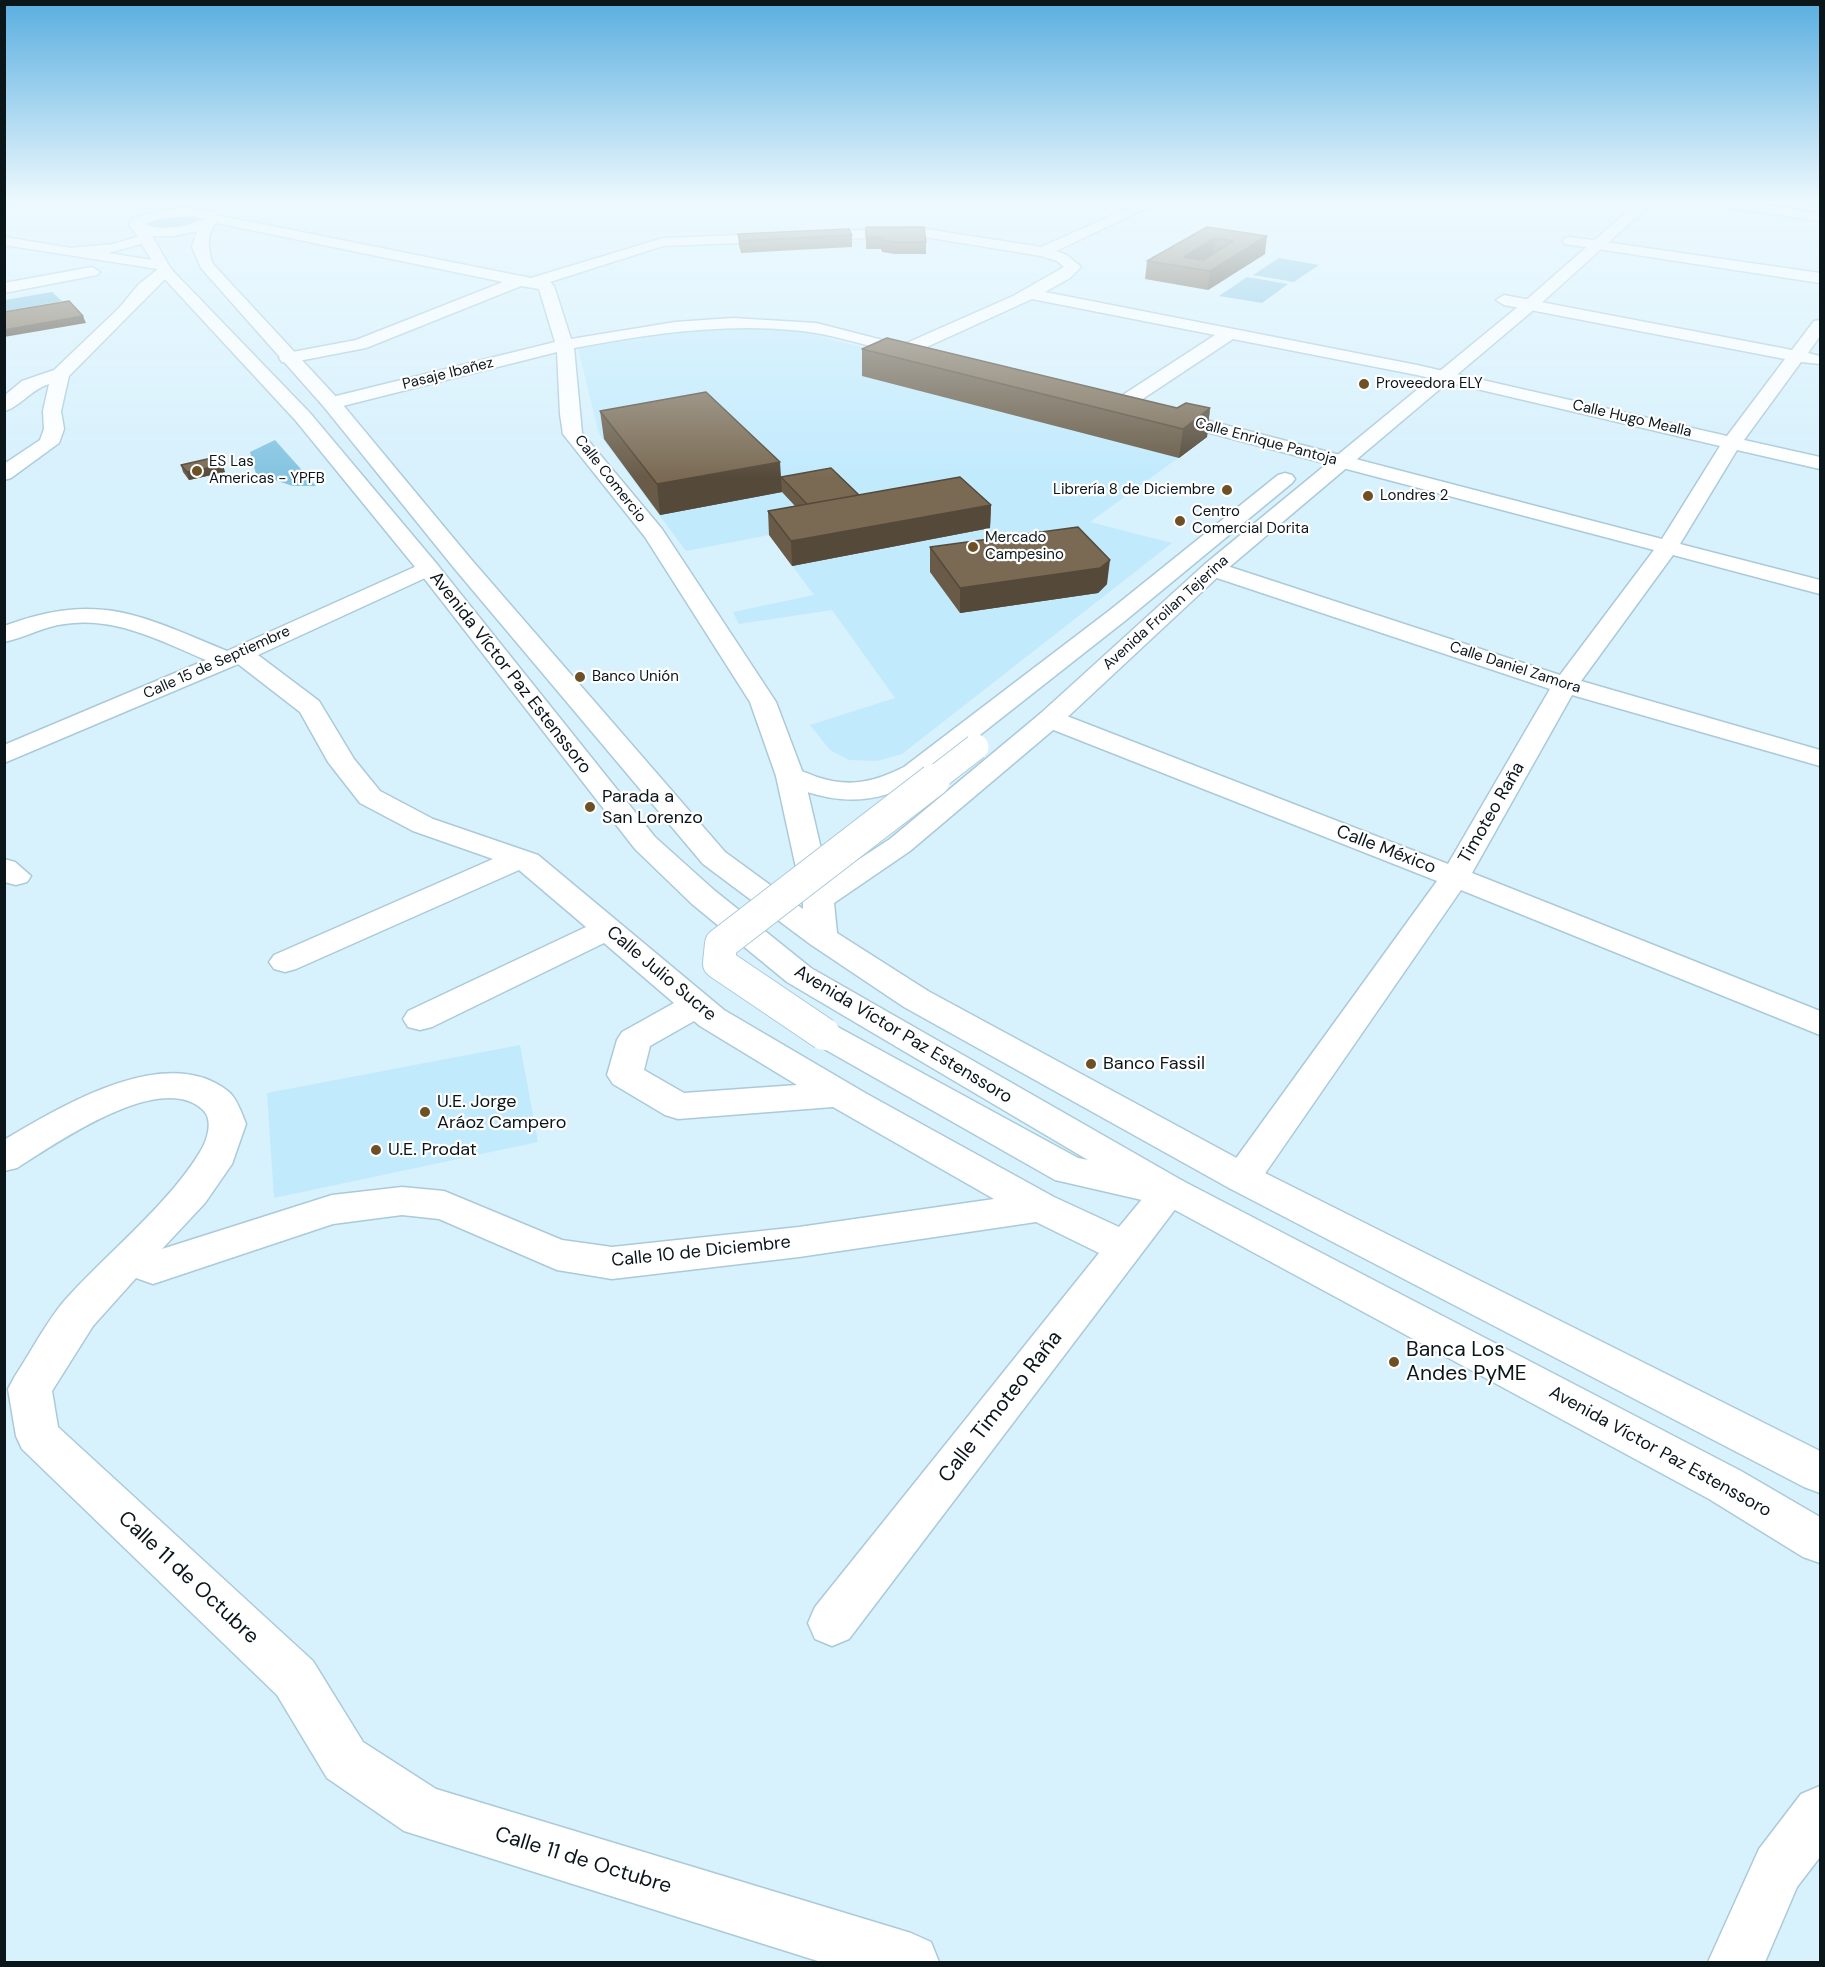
<!DOCTYPE html>
<html>
<head>
<meta charset="utf-8">
<style>
  body { margin:0 }
  #map { position:relative; width:1825px; height:1967px; overflow:hidden; background:#d7f1fd; font-family:"DM Sans",sans-serif }
  canvas { display:block }
  .frame { position:absolute; inset:0; border:6px solid #0b161b; pointer-events:none }
</style>
</head>
<body>
<div id="map">
<canvas width="1825" height="1967"></canvas>
<div class="frame"></div>
</div>
<script>
const ctx = document.querySelector('canvas').getContext('2d');
ctx.lineJoin = 'round';
function paint(path, color) { ctx.fillStyle = color; ctx.fill(path, 'evenodd'); }
function trace(path, color, width, dash) { ctx.strokeStyle = color; ctx.lineWidth = width; ctx.lineCap = dash ? 'butt' : 'round'; ctx.setLineDash(dash || []); ctx.stroke(path); }
function write(font, color, halo, rows, align = 'center') {
  ctx.font = font + ' "DM Sans",sans-serif'; ctx.lineWidth = 4.5; ctx.setLineDash([]); ctx.textBaseline = 'middle'; ctx.strokeStyle = halo; ctx.fillStyle = color; for (const [text, x, y, turn = 0] of rows) {
    ctx.save(); ctx.translate(x, y); ctx.rotate((+turn || 0) * Math.PI / 180); ctx.textAlign = isNaN(turn) ? turn : align; if (halo) ctx.strokeText(text, 0, 0); ctx.fillText(text, 0, 0); ctx.restore();
  }
}
paint(new Path2D(`
  M745,327L783,328L816,335L1207,437L1090,522L1172,543L902,754L877,761L849,760L830,750L810,725L895,698L832,610L739,624L733,612L814,595L769,535L686,551L599,434L577,345L698,328Z
  M520,1045L538,1142L274,1198L267,1093Z`), '#c1eafd');
paint(new Path2D(`
  M193,215L201,220C188,228 162,233 148,224L160,218Z
  M1279,258L1319,265L1294,282L1253,275Z
  M1247,277L1288,284L1262,303L1219,296Z
  M52,292L62,301L5,311V300Z
  M275,440L316,486H293L256,474L250,452Z`), '#83c4e1');
const minor = new Path2D(`
  M1140,203H1157L1056,251L1067,255L1081,267L1070,278L1045,292L1417,365L1727,436L1785,359L1504,305L1496,300L1504,295L1792,350L1814,321L1820,320V336L1808,353L1820,356V364L1801,362L1744,440L1820,457V469L1737,450L1680,544L1820,580V594L1673,555L1581,681L1820,750V766L1572,695L1472,873L1820,1011V1035L1461,890L1255,1188L1242,1192L1229,1188L1223,1178L1229,1168L1437,881L1041,725L1037,719L1041,713L1050,711L1059,713L1448,864L1550,689L1205,574L1202,569L1205,564H1221L1560,675L1654,550L1157,419L1155,415L1164,409L1662,539L1720,446L1417,375L1233,339L1129,408L1122,410L1113,404L1115,400L1215,335L1032,299L918,351L927,356L918,361C907,359 896,360 886,358L883,349C856,343 830,334 802,331C726,322 648,334 574,348L582,433L662,529L776,702L804,776L833,900L829,907L818,909L807,907L803,900L776,776L750,702L645,537L563,434L560,414L557,352L331,409L322,403L324,399L555,342L539,289L521,286L366,348L288,363L282,362L279,358L282,354L356,340L503,282L212,222L205,218L212,214L531,278L663,238L919,228L1041,247ZM919,236L1041,256L1057,261L1064,267L1013,296L902,345L816,323L733,318L675,322L571,339L554,286L550,282L663,246Z
  M1716,203H1749L1820,213V221L1723,207Z
  M147,234L154,238L152,241L108,253L165,262L166,267L173,271L69,376L61,411L64,429L59,443L11,478L4,480V464L40,440L44,429L43,411L49,384C30,390 19,408 4,411V396L22,381L54,370L119,308L139,284L158,269L4,245V237L71,248L113,244Z
  M1570,237L1820,273V283L1565,244L1563,241L1565,238Z
  M92,267L100,272L97,275L4,293V283Z
  M428,561L436,563L439,568L436,573L258,655L319,701L354,759L380,791L433,819L538,855L724,1010L867,1094L1054,1197L1119,1227L1157,1181L1170,1177L1183,1181L1189,1191L849,1639L832,1646L815,1639L808,1623L815,1607L1099,1253L1036,1222L799,1257L612,1279L557,1270L439,1219L402,1215L333,1224L153,1284L136,1278L93,1326L52,1391L58,1427L313,1661L363,1742L436,1789L911,1933L931,1942L939,1962H821L404,1831L327,1778L277,1695L22,1449L16,1436L8,1389L15,1376C31,1352 46,1322 65,1300C107,1253 168,1205 200,1152C207,1141 214,1120 203,1110C161,1069 55,1144 17,1168L4,1171V1140C60,1107 167,1041 229,1092C237,1099 242,1114 246,1124L232,1164L205,1203L162,1249L332,1195L402,1187L444,1191L562,1240L612,1247L799,1227L994,1199L833,1107L678,1119L665,1115L613,1084L607,1075L617,1040L622,1032L674,1003L604,943L432,1027L420,1030L408,1027L403,1019L408,1011L586,927L519,870L296,969L285,972L274,969L269,962L274,955L493,859L413,831L360,803L328,762L300,712L238,664L4,763V745L206,660C159,640 111,614 58,625C39,629 23,638 4,642V626C98,591 140,615 227,651ZM694,1021L700,1026L797,1085L684,1093L644,1070L650,1046Z
  M4,859L15,862L31,876L27,882L16,885L4,882Z
  M1820,1786V1857L1797,1887L1765,1962H1708L1759,1849L1801,1794Z`);
const major = new Path2D(`
  M1637,203H1652L1537,307L1221,574L1059,725L910,851L834,903L837,933L928,991L1255,1168L1820,1451V1493L1804,1487L1229,1188L904,1007L810,944L703,864L454,568L324,407L201,268L192,247L197,231L174,236H152L171,269L310,413L436,563L655,837L714,890L811,968L1183,1181L1741,1471L1820,1517V1563L1803,1557L1709,1499L1151,1197L1142,1200L1055,1180L812,1042L807,1034L812,1026L824,1023L836,1026L1078,1158L1088,1160L787,982L692,904L635,849L420,573L296,421L160,274L134,231L129,226L132,219C160,209 186,205 215,212L218,221C206,234 207,247 213,264L338,399L470,558L725,852L803,909V900L807,893L890,839L1041,713L1205,564L1525,301ZM195,216L204,219C187,227 162,232 144,224L162,218Z
  M1285,473L1292,475L1295,479L1292,483L1126,620L924,779C881,801 850,806 804,791C794,788 782,785 776,776L780,770C794,767 804,772 817,777C850,788 874,782 904,767L1110,610L1278,475Z`);
trace(minor, '#abcad9', 3);
trace(major, '#abcad9', 3);
paint(minor, '#fff');
paint(major, '#fff');
const majorBridgeFar1 = new Path2D(`
  M932,781L976,747`);
const majorBridge = new Path2D(`
  M824,1034L719,963L721,944L934,780`);
trace(majorBridgeFar1, '#abcad9', 27, []);
trace(majorBridge, '#abcad9', 34, []);
trace(majorBridgeFar1, '#fff', 25);
trace(majorBridge, '#fff', 32);
paint(new Path2D(`
  M755,203H810L804,204Z
  M866,227L926,242V254H894L882,252L881,249H866Z
  M1207,227L1265,254L1208,290L1145,279L1147,261Z
  M738,234L852,235V247L741,253L739,246Z
  M862,349L1177,408H1210L1207,437L1179,458L862,376Z
  M600,411L781,477L859,495L991,505L990,528L792,566L769,535L768,511L795,506L782,492L660,515L604,439Z
  M181,465L225,472L189,480L183,472Z
  M930,547L1107,584L1098,593L960,613L930,572Z`), '#695b47');
paint(new Path2D(`
  M1267,236L1265,254L1208,290L1210,271Z
  M1215,238L1213,256L1194,269L1184,257Z
  M83,316L86,323L4,337V330Z
  M1210,408L1207,437L1179,458L1183,429Z
  M780,462L782,492L660,515L657,484Z
  M223,465L225,472L189,480L187,472Z
  M991,505L990,528L792,566L791,541Z
  M1110,560L1107,584L1098,593L960,613V588Z`), '#554a3a');
const building = new Path2D(`
  M866,227H924L926,242H894L882,240L881,237H866Z
  M1207,227L1267,236L1210,271L1147,261ZM1215,238L1233,241L1203,260L1184,257Z
  M849,229L852,235L740,241L738,234Z
  M69,301L83,316L4,330V312Z
  M887,338L1177,408L1186,403L1210,408L1183,429L862,349Z
  M706,392L780,462L657,484L600,411Z
  M216,457L223,465L187,472L181,465Z
  M831,468L859,495L807,504L781,477Z
  M960,477L991,505L791,541L768,511Z
  M1078,527L1110,560L1100,568L960,588L930,547Z`);
paint(building, '#7a6a53');
trace(building, '#554a3a', 1.5);
const sky = ctx.createLinearGradient(0, 0, 0, 478);
sky.addColorStop(0, '#59aee0');
sky.addColorStop(0.42, '#edf9fe');
sky.addColorStop(1, '#edf9fe00');
ctx.fillStyle = sky;
ctx.fillRect(0, 0, 1825, 478);
for (const [x, y, r, color] of [
  [1364,384,6,"#6d5023"],
  [197,471,6,"#6d5023"],
  [1227,490,6,"#6d5023"],
  [1368,496,6,"#6d5023"],
  [1180,521,6,"#6d5023"],
  [973,547,6,"#6d5023"],
  [580,677,6,"#6d5023"],
  [590,807,6,"#6d5023"],
  [1091,1064,6,"#6d5023"],
  [425,1112,6,"#6d5023"],
  [376,1150,6,"#6d5023"],
  [1394,1362,6,"#6d5023"]
]) { const dot = new Path2D(); dot.arc(x, y, r, 0, 2 * Math.PI); ctx.fillStyle = color; ctx.fill(dot); trace(dot, '#fff', 2); }
write('15px', '#0b161b', '#fff', [
  ["Pasaje Ibañez",448,374,-14],
  ["Calle Hugo Mealla",1632,419,13],
  ["Calle Enrique Pantoja",1266,442,15],
  ["Calle Comercio",610,479,52],
  ["Avenida Froilan Tejerina",1166,613,-42],
  ["Calle 15 de Septiembre",217,663,-24],
  ["Calle Daniel Zamora",1515,668,18]
]);
write('15px', '#0b161b', '#fff', [
  ["Proveedora ELY",1376,384],
  ["ES Las",209,462],
  ["Americas - YPFB",209,479],
  ["Librería 8 de Diciembre",1215,490,"right"],
  ["Londres 2",1380,496],
  ["Centro",1192,512],
  ["Comercial Dorita",1192,529],
  ["Mercado",985,538],
  ["Campesino",985,555],
  ["Banco Unión",592,677]
], 'left');
write('18px', '#0b161b', '#fff', [
  ["Avenida Víctor Paz Estenssoro",510,673,52],
  ["Timoteo Raña",1492,813,-60],
  ["Calle México",1386,850,21],
  ["Calle Julio Sucre",661,974,40],
  ["Avenida Víctor Paz Estenssoro",903,1035,31],
  ["Calle 10 de Diciembre",701,1252,-6],
  ["Avenida Víctor Paz Estenssoro",1660,1452,29]
]);
write('18px', '#0b161b', '#fff', [
  ["Parada a",602,797],
  ["San Lorenzo",602,818],
  ["Banco Fassil",1103,1064],
  ["U.E. Jorge",437,1102],
  ["Aráoz Campero",437,1123],
  ["U.E. Prodat",388,1150]
], 'left');
write('21px', '#0b161b', '#fff', [
  ["Banca Los",1406,1350],
  ["Andes PyME",1406,1374]
], 'left');
write('21px', '#0b161b', '#fff', [
  ["Calle Timoteo Raña",1001,1407,-52],
  ["Calle 11 de Octubre",188,1578,43],
  ["Calle 11 de Octubre",583,1861,17]
]);
</script>
</body>
</html>
